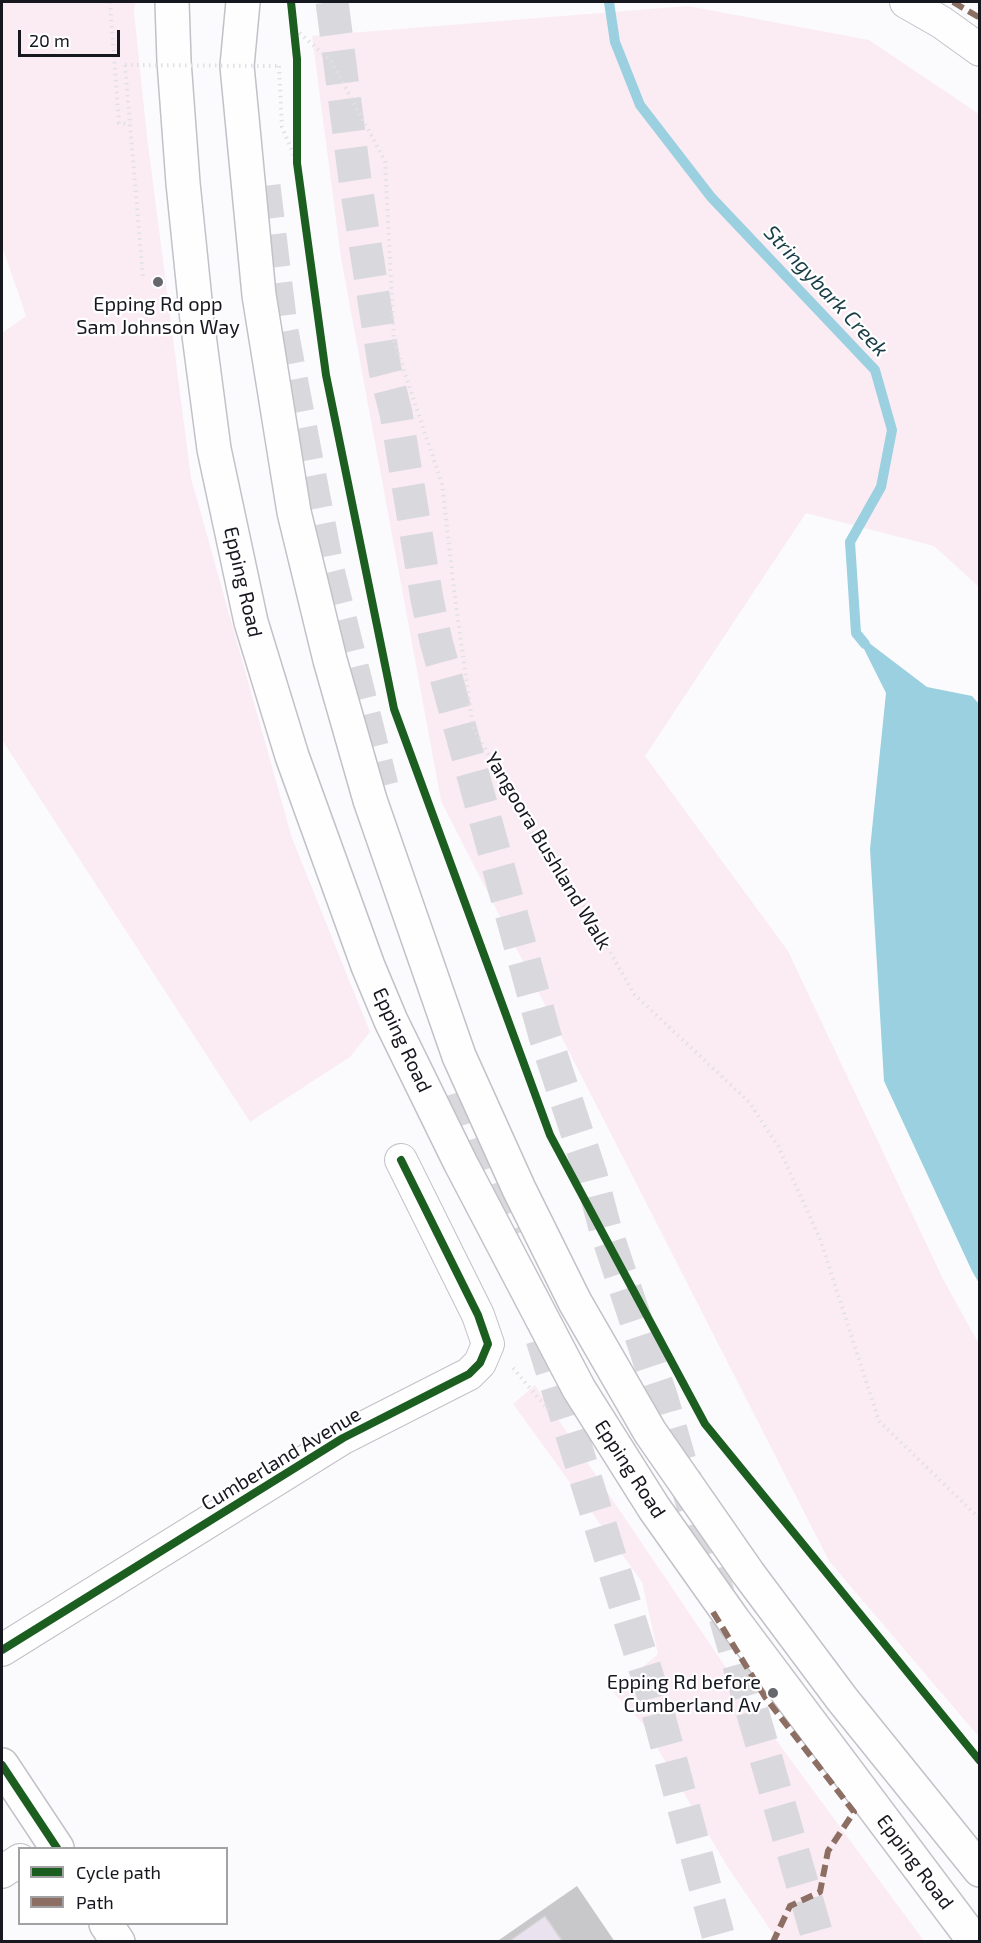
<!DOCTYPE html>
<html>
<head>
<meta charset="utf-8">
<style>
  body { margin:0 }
  #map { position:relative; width:981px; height:1943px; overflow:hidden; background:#fbfbfe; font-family:"Exo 2",sans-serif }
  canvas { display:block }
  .frame { position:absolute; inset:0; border:3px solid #16171f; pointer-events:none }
  .legend { position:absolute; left:18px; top:1847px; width:210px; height:78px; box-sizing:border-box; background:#fff; border:2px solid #a2a2a5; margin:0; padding:8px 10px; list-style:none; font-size:18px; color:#16171f }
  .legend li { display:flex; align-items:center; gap:12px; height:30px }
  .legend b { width:30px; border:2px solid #a2a2a5 }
  .scale { position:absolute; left:18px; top:30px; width:102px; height:27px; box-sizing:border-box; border:3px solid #16171f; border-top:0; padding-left:8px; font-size:18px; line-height:21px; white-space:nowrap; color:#16171f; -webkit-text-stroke:4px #fff; paint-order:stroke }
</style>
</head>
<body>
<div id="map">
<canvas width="981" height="1943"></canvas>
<div class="frame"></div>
<ul class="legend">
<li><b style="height:8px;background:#1b5e20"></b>Cycle path</li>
<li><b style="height:8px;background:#8d6e63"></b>Path</li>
</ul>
<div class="scale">20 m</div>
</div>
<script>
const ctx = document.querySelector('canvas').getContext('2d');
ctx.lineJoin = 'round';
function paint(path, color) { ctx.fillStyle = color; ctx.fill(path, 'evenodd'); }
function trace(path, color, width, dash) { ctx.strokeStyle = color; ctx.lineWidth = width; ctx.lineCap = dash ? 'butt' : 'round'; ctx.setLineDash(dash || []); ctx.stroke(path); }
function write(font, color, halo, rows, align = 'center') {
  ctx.font = font + ' "Exo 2",sans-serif'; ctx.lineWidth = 4.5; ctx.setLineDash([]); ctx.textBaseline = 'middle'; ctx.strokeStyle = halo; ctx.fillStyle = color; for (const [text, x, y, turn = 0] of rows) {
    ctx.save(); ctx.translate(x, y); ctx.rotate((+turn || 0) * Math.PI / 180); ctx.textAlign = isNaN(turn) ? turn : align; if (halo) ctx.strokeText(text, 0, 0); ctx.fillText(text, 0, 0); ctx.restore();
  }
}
paint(new Path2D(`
  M2,2H135L134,12L147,136L191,478L292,838L370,1032L350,1057L250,1122L2,740V333L26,316L2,246Z
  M688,6L869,40L979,114V587L934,546L806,513L645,756L788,951L943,1279L979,1344V1737L829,1561L441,801L341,258L312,36Z
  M535,1385L760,1718L924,1941H778L727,1866L643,1724L613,1692L658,1654L642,1582L513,1404Z`), '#fbecf4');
paint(new Path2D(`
  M856,633L927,687L972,696L979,704V1283L972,1271L884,1081L870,849L886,693Z`), '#9ad0df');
paint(new Path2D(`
  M577,1886L615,1942H496Z`), '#0003');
trace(new Path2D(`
  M609,2L615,42L640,105L711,197L875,370L892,430L881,487L850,542L856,633L865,644`), '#9ad0df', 10);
const building = new Path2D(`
  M545,1916L563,1942H508Z`);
paint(building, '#eae3ef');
trace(building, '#d4d2d6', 1.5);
trace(new Path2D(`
  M332,2L355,180L385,370L396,413L427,599L436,641L545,1036L591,1175L605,1228L662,1399L819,1942
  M264,186L281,326L328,570L382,786
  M462,1091L509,1236
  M542,1339L652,1691L720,1942`), '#d9d9dd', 33, [33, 16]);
const street = new Path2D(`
  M906,2L941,22L980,50
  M2,1650L343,1438L469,1374L480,1363L488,1344L478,1315L401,1160
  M2,1872L20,1860`);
const secondary = new Path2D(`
  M2,1765L57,1848
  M106,1924L118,1942`);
const primary = new Path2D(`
  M172,2L174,61L183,183L197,320L214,449L251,622L292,756L368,966L391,1021L460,1162L579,1389L654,1508L734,1621L975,1942
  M243,2L237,66L259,295L294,512L330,660L370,800L459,1056L519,1189L575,1302L650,1432L748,1573L842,1699L980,1870`);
trace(street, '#c1c1c7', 34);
trace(secondary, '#c1c1c7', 36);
trace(primary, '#c1c1c7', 36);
trace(new Path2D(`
  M110,2L119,123L130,124
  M295,29L331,61L385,161L394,341L442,484L456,606L473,727L528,826L578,895L634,994L749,1102L778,1146L820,1239L879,1421L980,1519
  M125,65L143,278
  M279,66L282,127L297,163
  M513,1368L551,1413`), '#e1e1e2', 4, [1.5, 4.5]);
trace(street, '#fefeff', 32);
trace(secondary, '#fefeff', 33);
trace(primary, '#fefeff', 33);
trace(new Path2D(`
  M125,65L279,66`), '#e1e1e2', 4, [1.5, 4.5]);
trace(new Path2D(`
  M953,2L980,18
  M713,1612L765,1697L854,1812L828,1851L820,1892L790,1906L773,1942`), '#8d6e63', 6, [12, 6]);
trace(new Path2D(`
  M291,2L297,59V163L326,375L394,709L550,1135L705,1424L980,1761
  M2,1650L343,1438L469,1374L480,1363L488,1344L478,1315L401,1160
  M2,1765L57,1848`), '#1b5e20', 8);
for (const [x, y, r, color] of [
  [158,282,6,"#66676d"],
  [773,1693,6,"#66676d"]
]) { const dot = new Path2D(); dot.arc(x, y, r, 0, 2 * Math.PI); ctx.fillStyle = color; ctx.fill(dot); trace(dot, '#fff', 2); }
write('20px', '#16171f', '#fff', [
  ["Epping Rd opp",158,304],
  ["Sam Johnson Way",158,327],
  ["Epping Rd before",761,1682,"right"],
  ["Cumberland Av",761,1705,"right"]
]);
write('20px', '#16171f', '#fff', [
  ["Epping Road",243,582,77],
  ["Yangoora Bushland Walk",548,851,59],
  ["Epping Road",402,1040,65],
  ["Cumberland Avenue",281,1459,-31],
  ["Epping Road",630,1469,57],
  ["Epping Road",915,1862,53]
]);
write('italic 21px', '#193e47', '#fff', [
  ["Stringybark Creek",826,291,47]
]);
</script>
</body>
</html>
